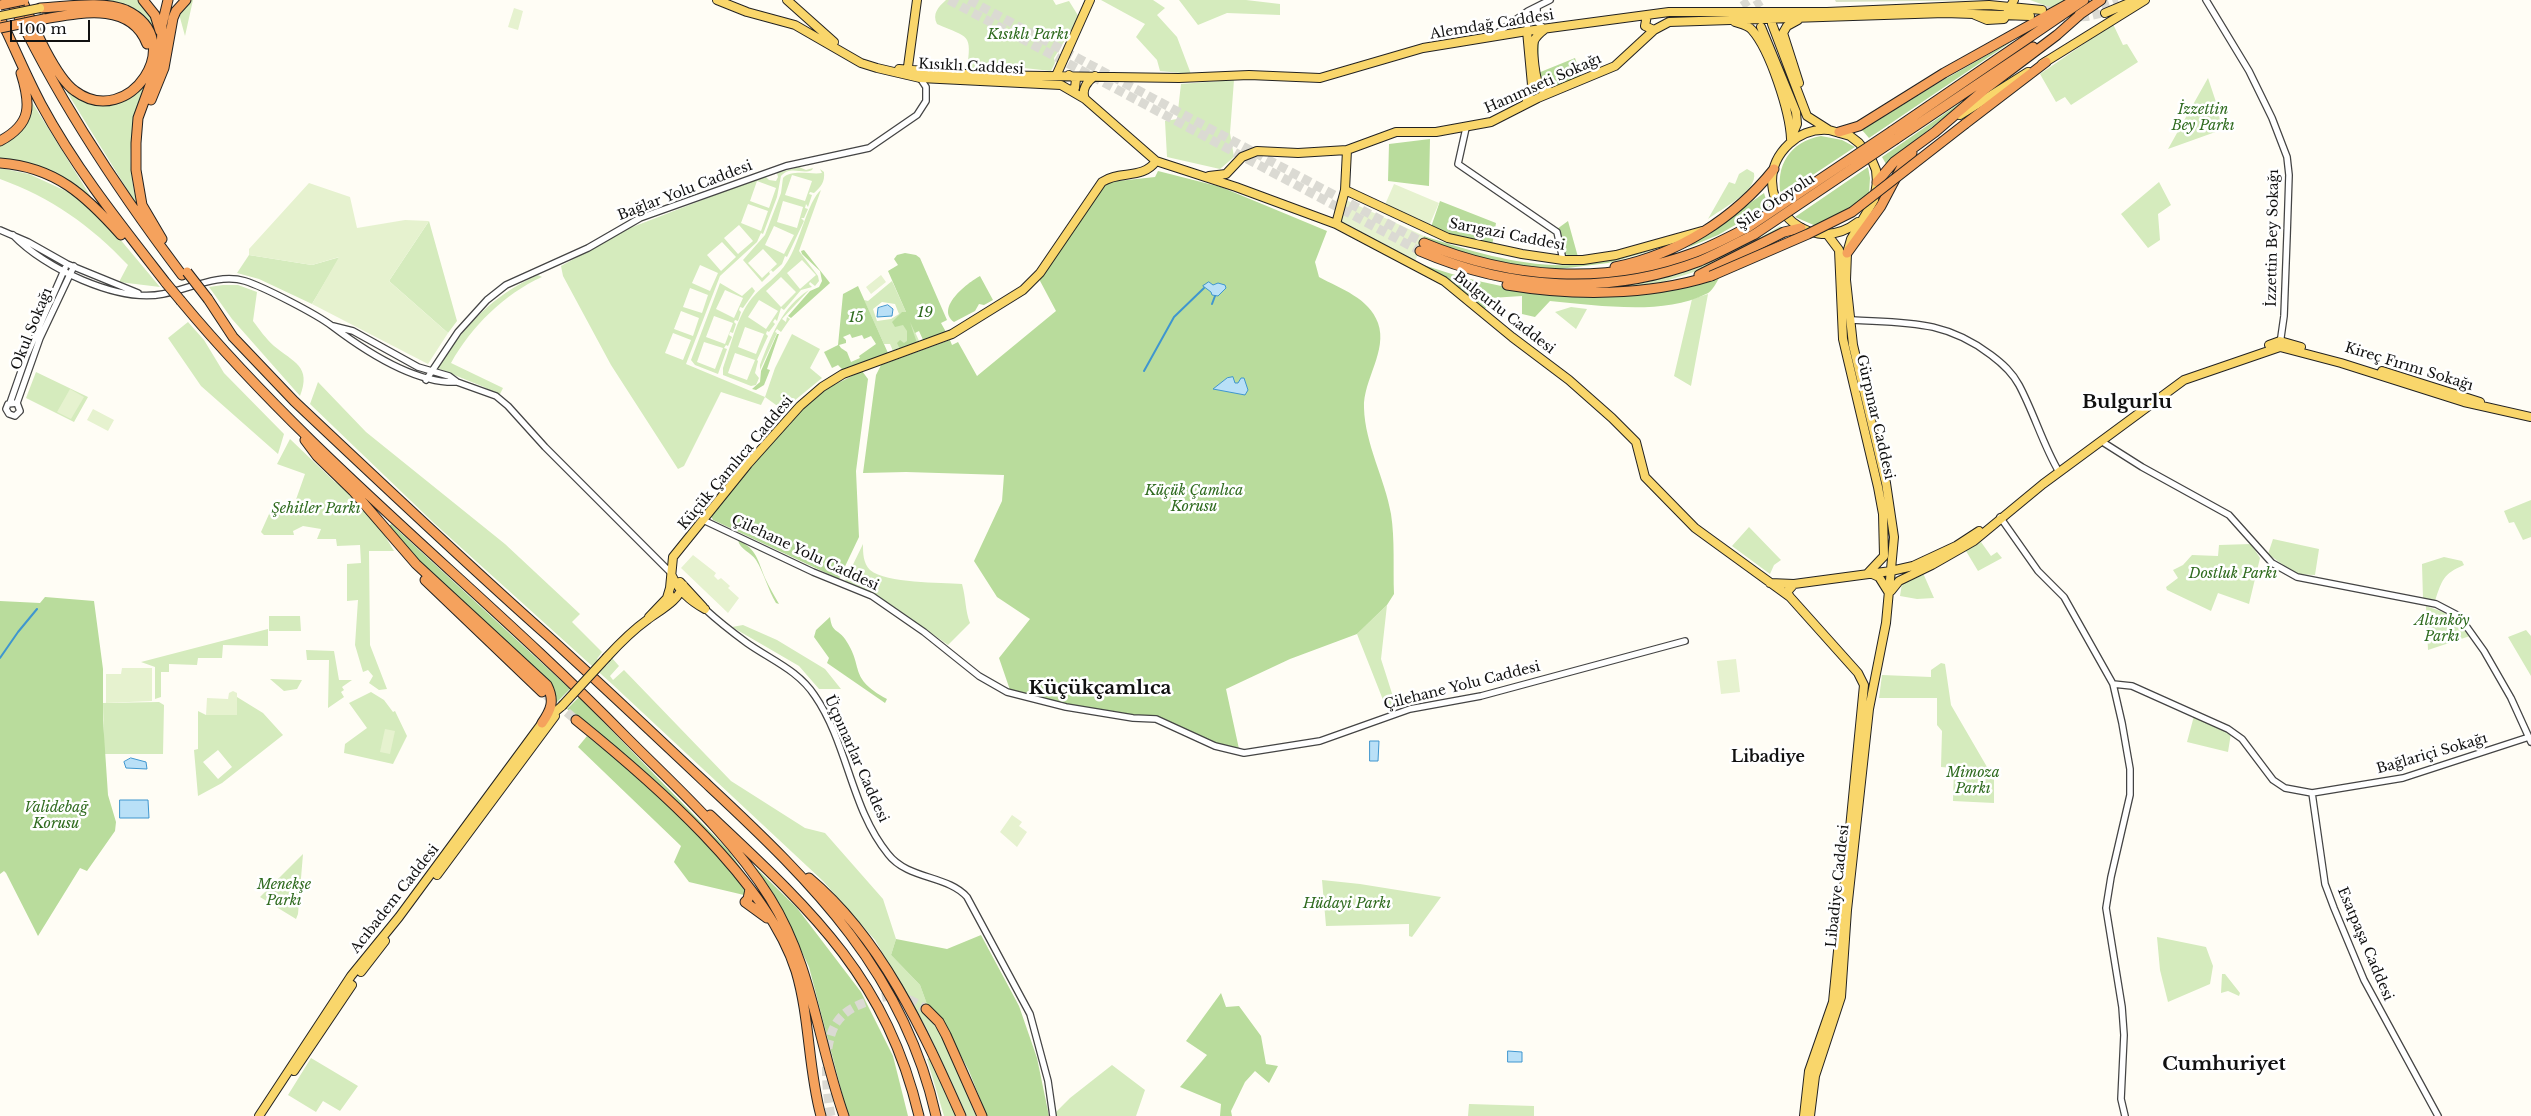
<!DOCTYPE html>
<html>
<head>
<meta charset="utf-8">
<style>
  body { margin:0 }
  #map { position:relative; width:2531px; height:1116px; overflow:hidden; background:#fffdf5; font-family:"Libre Baskerville",serif }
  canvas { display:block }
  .scale { position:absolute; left:10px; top:20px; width:80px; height:22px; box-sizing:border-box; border:2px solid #111; border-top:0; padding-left:6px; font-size:15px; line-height:18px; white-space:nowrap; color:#111; -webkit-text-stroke:4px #fff; paint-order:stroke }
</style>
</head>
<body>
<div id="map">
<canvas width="2531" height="1116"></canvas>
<div class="scale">100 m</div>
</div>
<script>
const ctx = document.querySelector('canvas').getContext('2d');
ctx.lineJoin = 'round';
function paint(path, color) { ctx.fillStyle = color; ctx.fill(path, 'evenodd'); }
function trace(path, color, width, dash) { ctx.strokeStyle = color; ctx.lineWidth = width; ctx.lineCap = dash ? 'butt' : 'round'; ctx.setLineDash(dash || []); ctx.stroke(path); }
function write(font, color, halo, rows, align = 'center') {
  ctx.font = font + ' "Libre Baskerville",serif'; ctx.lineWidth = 5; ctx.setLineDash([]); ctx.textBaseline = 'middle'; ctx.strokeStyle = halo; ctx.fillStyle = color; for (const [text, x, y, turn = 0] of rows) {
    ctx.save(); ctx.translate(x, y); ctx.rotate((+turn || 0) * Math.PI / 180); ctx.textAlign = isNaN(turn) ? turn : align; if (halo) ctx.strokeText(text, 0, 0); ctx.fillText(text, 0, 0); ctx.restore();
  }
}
paint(new Path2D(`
  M104,0H138C184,31 139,93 133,131C128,157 131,182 138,207L65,89C144,148 207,8 97,1Z
  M191,0H193L185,36L179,14L185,4Z
  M946,0H1053L1056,5L1069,1L1079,17L1054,58L1055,63L1051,71L1024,68L967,69C972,33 969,38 937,24C932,14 938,7 946,0Z
  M1101,0H1153L1165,8L1157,15L1177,37L1191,74L1160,71L1157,60L1136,37L1145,24Z
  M1179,0H1246L1280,4V15L1227,13L1198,25Z
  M2030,0H2065L2052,8Z
  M2113,24L2123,45L2127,44L2138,62L2071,105L2065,97L2056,102L2040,74Z
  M2208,78L2218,108L2227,106L2228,111L2219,114L2221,130L2168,149Z
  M1234,80L1230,133L1234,157L1220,169L1167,157L1165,121L1177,119L1181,84Z
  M30,99L91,197C65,176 33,164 0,159V143C23,134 26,121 30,99Z
  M799,167L806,170L813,168L812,170C802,175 791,165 781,176L777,197L763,234L761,233L757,242L720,276L686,364L765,397L775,368L792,334L820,349L810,368L822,378L783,410L765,397L761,405L721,392L684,466L678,469L611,365L563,276L561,266L630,228L751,181L766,177L769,180L776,181L778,177L777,173ZM757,181L776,188L769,208L750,201ZM748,204L768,211L761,231L741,223ZM739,225L753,241L738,254L724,238ZM722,242L736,257L721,271L707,255ZM700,265L718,273L710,291L692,283ZM690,288L708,295L702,313L683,307ZM681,311L699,318L693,336L674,329ZM673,333L691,340L683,360L665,353Z
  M0,168L29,174L81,198L114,232L160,287L119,282L128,265C90,225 52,198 0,179Z
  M820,169L824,172C825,182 821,187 814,193L810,192L809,194L812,195L808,207L806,204L805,208L808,209L804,218H801L804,221L787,257L785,256L782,264L773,272L771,270L769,272L770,274L762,282L743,260L765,235L781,193L783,178C791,169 812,175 822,173ZM792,175L812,181L805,201L785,195ZM783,201L803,207L797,228L777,222ZM774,226L794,235L784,254L765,245ZM763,249L777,264L762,278L748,263Z
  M1747,169L1754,173C1758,191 1721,209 1708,219L1729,182L1735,184L1739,174Z
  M2159,182L2171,205L2158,214L2160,240L2148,248L2121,214Z
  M821,190L799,251L818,276L819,281L815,286L810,282L809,284L812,287L801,290L784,310L781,308L777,321L775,319L773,322L775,324L769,332L767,331L766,334L768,336L757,360L758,361L755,373L759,378L756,385L751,386L723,375V368C731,346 737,316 752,298C763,285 779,276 787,262C799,245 808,200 821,190ZM802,260L816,275L800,289L787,273ZM781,277L796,292L781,307L766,291ZM759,300L778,311L766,329L748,317ZM745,327L764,334L756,354L738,347ZM735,353L755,360L747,380L728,373Z
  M429,221L457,321L448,333L389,281Z
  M1780,226L1782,229L1694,272L1650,286L1616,287C1679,275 1726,259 1780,226Z
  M249,255L312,265L340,257L312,304L259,279L237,273Z
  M538,275L542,277C504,294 471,327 451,363L503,388L499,396L484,387L437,368C465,326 491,296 538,275Z
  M892,281L920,343L893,351L890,344H884L864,300L868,301ZM882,302L895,304L899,314L891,319L877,321L873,309Z
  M720,283L742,296L752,287L755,291L743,308L740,307L739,310L741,312L738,321L735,320L734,322L736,324L733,333L730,332L729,335L732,337L728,346L726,345L724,348L727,349L718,374L695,365L691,360ZM725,290L743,298L734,318L716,309ZM714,316L733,323L725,344L706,337ZM704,342L723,348L715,369L697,362Z
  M223,285H238L257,292L253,321C259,329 266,339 274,346C293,362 312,366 300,396L232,319L209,287Z
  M809,290L782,319L786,322L787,317L790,319L781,332L777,329L775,332L777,333L760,370V365C771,336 782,307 809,290Z
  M1708,294L1691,386L1674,376L1692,299Z
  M1571,307L1587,309L1576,329L1555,312Z
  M188,322L204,340L224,373L284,434L278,454L201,386L168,338Z
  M36,372L88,397L74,422L26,398Z
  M318,382L366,432L505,544L580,614L572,622L602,652L597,659L606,666L612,658L619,666L610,676L613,680L624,670L731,781L805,828L825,833L883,899L896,939L891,955L920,985L928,1007L923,1013C951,1038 961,1083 976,1116H967L927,1029L875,940L823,881L612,684L435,524L310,404Z
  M290,439L335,482L349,490L385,536L394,551H369L370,645L387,689L379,690L369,683L373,676L368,670L363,672L355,645L358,600L347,601V564L361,563L360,545L337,546L336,539H317L321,529L303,526L293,531L294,535H264L261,532L274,503L293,508L305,474L277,464Z
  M2531,500V537L2523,540L2514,522L2509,523L2504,511Z
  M1749,527L1781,560L1774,565L1770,574L1732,546Z
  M2273,539L2319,549L2315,575L2296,574L2268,554Z
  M1981,542L1991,556L1997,552L2002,558L1978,571L1966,551Z
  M863,544C863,553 863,563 870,570C887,584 940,582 962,584C966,598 965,610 970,623L948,645L890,604L845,581Z
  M2251,544L2260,558L2249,604L2218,593L2211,611L2167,590L2166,587L2178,578L2173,570L2183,565L2192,555L2218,556L2219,545Z
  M2444,557L2462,561L2464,565C2443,574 2442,580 2435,601L2423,599L2422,564Z
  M1923,573L1934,598L1917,599L1900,596L1902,583Z
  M1387,605L1381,659L1396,706L1387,710L1357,634Z
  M2426,606L2457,617L2470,636L2428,650Z
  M269,616H300L301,631H269Z
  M743,625L777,640L825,669L841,689H819L799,666L732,627Z
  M268,629V646L223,645L222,658H198L197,665L169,664V672H161V697L155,699V667L141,662Z
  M2526,630L2531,636V676L2508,637Z
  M306,650L334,651L339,680H352L342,687L344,690L341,692L344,697L328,708L329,660H307Z
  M1941,663L1945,664L1951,705L1994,779V803L1953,801L1954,768L1941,767L1942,731L1937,725V698H1879L1882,675L1931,677V670Z
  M270,679L302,680L297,689L284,691Z
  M371,692L384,700L393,712L395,711L407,736L393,764L344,753L345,744L367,728L349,703Z
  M237,697L263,713L283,735L222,783L198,796L194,750L198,749V711L206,715H237ZM218,750L232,767L218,779L203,762Z
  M159,702L164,705L163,754H104L103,703Z
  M2194,716L2231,733L2228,752L2187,742Z
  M303,854L298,914L296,919L260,897Z
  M1322,880L1360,884L1441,897L1412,937L1409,936V924L1326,926Z
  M2157,937L2206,947L2213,966L2210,984L2168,1002L2160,970Z
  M2222,974H2225L2240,993L2239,996L2228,991L2221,993Z
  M311,1058L358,1086L340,1111L323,1101L316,1112L288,1095Z
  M930,1058L956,1116H944L927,1059Z
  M1112,1065L1145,1090L1136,1116H1056V1112L1070,1098Z
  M1469,1104L1534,1106V1116H1468Z`), '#d5ebbd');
paint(new Path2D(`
  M1539,37L1538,73L1575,58L1581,76L1544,92L1536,84L1530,40Z
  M2014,40L1869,138L1862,130L1940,82Z
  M1973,94L1886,164L1882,157Z
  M1821,136L1842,140L1855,147L1781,196C1775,165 1790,142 1821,136Z
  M1430,139L1429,186L1388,181L1389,144Z
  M1868,167L1870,178L1869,194L1851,207L1816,226L1795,217Z
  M1158,171L1221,187L1327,231L1315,262L1319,277C1341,289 1369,298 1378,323C1388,351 1363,380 1364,408C1365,444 1385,479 1391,514C1395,540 1393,568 1394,594L1387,605L1357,634L1290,659L1226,689L1239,749L1198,738L1156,716H1131L1053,702L1010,690L999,658L1030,619L997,597L974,561L1002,501L1004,475L906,472L863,473L876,375L881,365L950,340L952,345L958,342L977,376L1056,311L1039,279L1067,240L1094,196L1109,182L1155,177Z
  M1764,193L1768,206L1718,235L1687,248Z
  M1440,201L1496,223L1492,246L1430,230Z
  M1568,221L1578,257L1563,254L1557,229Z
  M1424,236C1470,251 1522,267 1570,265C1600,265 1631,255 1661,248L1608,263L1551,270L1508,268L1422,242Z
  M804,250L830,283L791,318L788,316L810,291L819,287L822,281L820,271L802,254L801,251Z
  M905,253L916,255L920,258L947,320L941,323L946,332L924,342L919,331L915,333L910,322L917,343L900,349L897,343L900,340L904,343L907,341V331L903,325L895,327L892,322L902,312H906L888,271L898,265L894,259L897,255Z
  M1415,262C1510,296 1624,311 1720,276C1717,282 1712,292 1706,294C1661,316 1598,305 1550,301L1535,317L1522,314V296L1491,298L1485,309L1456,285Z
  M980,276L993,300L984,305L979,304L975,311L954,322C935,308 967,283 980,276Z
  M858,286L888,353L843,370L838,365L832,368L824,352L838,345L843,294ZM850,334L852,338L862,335L864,339L871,336L876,344L859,356L860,358L851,362L847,352L841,348L839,345L846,343V340L843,337Z
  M777,334H779L767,369L770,370L764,385L756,390L752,389L760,382L761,371Z
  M862,371L868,379L856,471L859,537L839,579L713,520L711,516L787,424L789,426L793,420L792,418L828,388Z
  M391,524L570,689L556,703L555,692L548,682L431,576L389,526Z
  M738,540C757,549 758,561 765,578C769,587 774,595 779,604L776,603C768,590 764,573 756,560C751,552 740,550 738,540Z
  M45,597L94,601L103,669V720L108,795L116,822L115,831L87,871L80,868L38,936L6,873L4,871L0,874V601L40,603Z
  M830,617C832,633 837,628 845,639C865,668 847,677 887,699L885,703L827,663L829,658L814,637L816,630Z
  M579,697L728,850L764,900L582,721L567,709Z
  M587,736L656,792L734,874L745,889L744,895L689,882L674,862L681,846L578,747Z
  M749,861L797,908L861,992L893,1056L908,1116H848L809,967L779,903Z
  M981,935L1019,1006L1037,1058L1049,1116H987L969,1071L943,1022L928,1007L920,985L891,955L896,939L947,949Z
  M1221,993L1226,1007L1239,1006L1261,1036L1266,1064L1278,1066L1269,1083L1255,1071L1245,1082L1231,1111L1232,1116H1220L1221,1104L1180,1087L1207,1055L1186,1041Z`), '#b9dc9c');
paint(new Path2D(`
  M1835,0H2002L1836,2Z`), '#d9e3c4');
paint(new Path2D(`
  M514,8L523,11L518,30L508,27Z
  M309,183L350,197L357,228L405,220L429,221L389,281L448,333L428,364L312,304L339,257L312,265L249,255V249Z
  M1394,184L1439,203L1429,226L1384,207Z
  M1346,200L1424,236L1415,262L1339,227Z
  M881,275L886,282L871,294L866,287Z
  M70,389L84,397L71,419L57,412Z
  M93,409L114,420L108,431L87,420Z
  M693,555L716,573L714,576L718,580L721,578L730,586L728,588L739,598L728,613L681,568Z
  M1736,659L1740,692L1721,694L1717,661Z
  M122,668H152V701L106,703V674H121Z
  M233,691L237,693V715H206L207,698L228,699L229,693Z
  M385,729L395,731L390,754L380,752Z
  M1012,815L1022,822L1019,826L1027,832L1017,847L1000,832Z`), '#e6f2cf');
const water = new Path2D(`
  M1209,282L1213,285L1218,283L1225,285L1226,288L1218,296L1212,295L1211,292L1203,286Z
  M888,305L893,309L892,316L877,317L878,308Z
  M1233,377L1235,383H1238L1241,378H1244L1248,390L1245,395L1213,389L1227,378Z
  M1370,741H1379L1378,761H1370Z
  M131,758L146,762L147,769L126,768L124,762Z
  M120,800H148L149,818H120Z
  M1508,1051L1522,1052V1062H1508Z`);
paint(water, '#b9e0f7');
trace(water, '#3f96cf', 1);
trace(new Path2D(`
  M1212,304L1215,296
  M1144,371L1174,317L1204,288
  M0,658L18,632L37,609`), '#3f96cf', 2);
trace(new Path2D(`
  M1743,0L1753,15
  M1756,0L1766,16
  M2042,10H2088L2118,0
  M2057,18L2087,17L2105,13`), '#dbdad3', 8, [8, 4]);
trace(new Path2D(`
  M949,0L1420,251
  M969,0L1424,243
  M546,695L576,720
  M831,1116C826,1092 822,1043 837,1022C845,1010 859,1004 872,1000C895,993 906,996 926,1009`), '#dbdad3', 9, [9, 4.5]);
const minor = new Path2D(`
  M2206,0L2249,71L2272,118L2287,157L2289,175L2287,236L2284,316L2280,344
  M1537,8V22L1545,29
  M1527,31L1528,18L1534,9
  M1493,36L1528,11L1550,0
  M1466,128L1458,164L1557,232L1563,260
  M0,230L28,242L67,264L138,293
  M13,235C44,268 118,303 163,294C190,289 218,273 245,281C264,287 316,314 332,326C365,351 415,384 457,382
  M1850,325L1853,320C1907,323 1945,320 1991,355C2003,364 2012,372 2019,385C2034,413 2043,445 2059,472
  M333,326L353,331L418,367L449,376L457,382L496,396L508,406L545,447L670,572
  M426,380L458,332L487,300L506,285L588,248L640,218L786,166L869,148L917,115L926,101V87L920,78
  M10,403L26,357L65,268
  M17,403L8,404L6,409L9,414L15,416L20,411L17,403L40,338L74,266
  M2101,441L2142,467L2229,515L2272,563L2297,577L2436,604L2459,616L2484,651L2511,698L2531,742
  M2000,517L2038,571L2064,597L2113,684L2122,723L2130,769V795L2111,877L2106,908L2122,1007L2124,1035L2121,1099L2125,1116
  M703,520L813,572L872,596L924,632L979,676L1007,692L1066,707L1133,718L1156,719L1215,746L1244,753L1320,741L1410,709L1481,696L1685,641
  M705,609C718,621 732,632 747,643C771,660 798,670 815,696C848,744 851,809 888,854C908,880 948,875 967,897L1030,1014L1048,1081L1053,1116
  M2113,684L2132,686L2228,729L2242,739L2273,780L2285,788L2312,793L2403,778L2529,737
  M2312,793L2325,884L2334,908L2364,980L2438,1116`);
const major = new Path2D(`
  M717,0L747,12L795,25L861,63L877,68L920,78L1061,85L1085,99L1156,161L1236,187L1336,224L1444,281L1512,337L1569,380L1612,418L1636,442L1645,477L1695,528L1790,597L1858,673L1864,685L1833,1002L1809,1071L1804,1116
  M787,0L834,42
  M2105,13L2136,0
  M1647,15L1645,26L1654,30
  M1975,15L1987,20L2004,19L2014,0
  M1798,20L1787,26L1783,33L1799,83
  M1735,22C1741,24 1748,25 1752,30C1770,50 1790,112 1791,139
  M1772,24L1807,116L1829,130L1850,136L1859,143L1871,158L1876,170L1877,182L1874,200L1851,239L1847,253L1846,280L1853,345L1886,483L1894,537L1886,623L1869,709L1847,910L1841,997L1815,1076L1810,1116
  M1761,27L1796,112L1797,124L1792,136
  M1545,29C1541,32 1536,36 1534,41C1532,50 1535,82 1541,89L1550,92
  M2042,64L2145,0
  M899,69L979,75L1179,78L1249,75L1320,78L1423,48L1527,31L1669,12H1827L1989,5L2042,10
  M907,74L917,0
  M1069,75L1076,79L1075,88L1070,90
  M1056,76L1090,0
  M1085,99C1081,90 1087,81 1095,76
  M1526,104L1532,85L1527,31
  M1960,115L2028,72
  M1828,130C1814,129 1800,134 1789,144C1741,189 1805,263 1858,222
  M1209,176L1226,174L1242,157L1257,151L1298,153L1347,150L1396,132H1436L1491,122L1538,98L1615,66L1654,30L1669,22L1945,13L2030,16
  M1345,190L1448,238L1522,254L1563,260H1583L1616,255L1702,231
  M1336,224L1345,190L1347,150
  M1827,234L1839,250L1843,339L1878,487L1883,514L1884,556L1868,573
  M2269,345L2280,341L2301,347
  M2382,371L2480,402
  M1870,573L1879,577L1889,593
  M672,576C679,591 690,601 705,609
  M680,582L703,607
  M1770,583L1794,584
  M1891,591L1899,581L1932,565L1974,541L2043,484L2184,380L2280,347L2341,363L2464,402L2531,417
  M1790,597L1787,592L1794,584L1891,571L1913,566L1956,546L1979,531
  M667,598L670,588L673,557L748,464L800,406L822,387L843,374L952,334L1023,290L1040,273L1102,182C1119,170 1143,180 1156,161
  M649,617L670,595
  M607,657C619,644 633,630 647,620C660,610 679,601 683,585
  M437,875L555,716
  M361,972L385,941
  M294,1071L352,985
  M259,1116L351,976L399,917L542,723L562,706`);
const highway = new Path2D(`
  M11,0C57,99 117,189 182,275
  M22,0C32,23 55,77 75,91C129,131 190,40 126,10C101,0 66,7 40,8
  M143,0L155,15L160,31
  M2079,15L2101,0
  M0,18C14,46 26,76 41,104C76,169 121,225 166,283
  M44,19C79,13 131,1 147,44
  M151,100L164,68L173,18L176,11L186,0
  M1965,124L2046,62
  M1892,131L2084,0
  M1839,132L1859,126L1944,73L2075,0
  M1896,139L2033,47
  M0,141C32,124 31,105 21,73
  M0,163C56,167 86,196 121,235
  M1877,182L1894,162L1935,132L1984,90L2057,35L2083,12
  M162,239L142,205L136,170V143L138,118L161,55L162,25L168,0
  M1424,243C1511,279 1606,286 1696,252C1714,245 1733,235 1750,226
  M1420,251C1510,290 1608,296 1700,261C1719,253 1737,243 1755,234
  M1847,253L1881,206L1901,168L1912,153
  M1615,267C1678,254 1734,219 1774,169
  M1699,275L1784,232L1801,228
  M1507,285C1573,296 1647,296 1711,276
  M208,299L233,337L294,401C378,480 462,560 549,637C603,686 657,737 710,787C814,884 904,973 936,1116
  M181,301C314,461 481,589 627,738C677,788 732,837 770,898C812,965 818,1043 844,1116
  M305,440L317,456L353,491L416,564L547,685C555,701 551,710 542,723
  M425,580L542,692
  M576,720C649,779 767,880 796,971C810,1018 808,1069 821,1116
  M710,815C810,909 886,977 919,1116
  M809,878C882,939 923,1031 961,1116
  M750,889L748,899L745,902L767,918
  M926,1009L939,1022L946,1035L982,1116`);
trace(minor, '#444', 8);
trace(major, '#222', 10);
trace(highway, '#222', 11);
trace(minor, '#fff', 5.5);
trace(major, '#f9d66b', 8);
trace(highway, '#f5a25d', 9);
const majorBridge = new Path2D(`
  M0,16L40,8
  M562,706L607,657`);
const highwayBridge = new Path2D(`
  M0,5L24,0
  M0,28L44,19
  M1750,226L1892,131
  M1755,234L1896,139
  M187,272L208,299
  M1711,276L1808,234L1852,212L1965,124
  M166,283L181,301`);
trace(majorBridge, '#222', 10, []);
trace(highwayBridge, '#222', 11, []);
trace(majorBridge, '#f9d66b', 8);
trace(highwayBridge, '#f5a25d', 9);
write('14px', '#111', '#fff', [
  ["Alemdağ Caddesi",1492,25,-9],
  ["Kısıklı Caddesi",971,67,3],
  ["Hanımseti Sokağı",1543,84,-24],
  ["Bağlar Yolu Caddesi",685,191,-21],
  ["Şile Otoyolu",1776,202,-33],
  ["Sarıgazi Caddesi",1507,235,11],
  ["İzzettin Bey Sokağı",2273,238,-89],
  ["Bulgurlu Caddesi",1504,313,38],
  ["Okul Sokağı",32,329,-68],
  ["Kireç Fırını Sokağı",2409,367,17],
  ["Gürpınar Caddesi",1875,417,77],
  ["Küçük Çamlıca Caddesi",736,463,-50],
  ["Çilehane Yolu Caddesi",805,553,25],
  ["Çilehane Yolu Caddesi",1462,686,-14],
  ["Bağlariçi Sokağı",2432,754,-16],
  ["Üçpınarlar Caddesi",856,759,66],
  ["Libadiye Caddesi",1838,886,-84],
  ["Acıbadem Caddesi",395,899,-52],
  ["Esatpaşa Caddesi",2365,944,67]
]);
write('italic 14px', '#2f6b1f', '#fff', [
  ["Kısıklı Parkı",1028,35],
  ["İzzettin",2203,110],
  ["Bey Parkı",2203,126],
  ["19",925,313],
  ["15",856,318],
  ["Küçük Çamlıca",1194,491],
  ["Korusu",1194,507],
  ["Şehitler Parkı",316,509],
  ["Dostluk Parkı",2233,574],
  ["Altınköy",2442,621],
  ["Parkı",2442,637],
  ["Mimoza",1973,773],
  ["Parkı",1973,789],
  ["Validebağ",56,808],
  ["Korusu",56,824],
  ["Menekşe",284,885],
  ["Parkı",284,901],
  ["Hüdayi Parkı",1347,904]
]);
write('bold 16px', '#111', '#fff', [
  ["Libadiye",1768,757]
]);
write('bold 19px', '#111', '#fff', [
  ["Bulgurlu",2127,403],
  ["Küçükçamlıca",1100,689],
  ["Cumhuriyet",2224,1065]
]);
</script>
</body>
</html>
